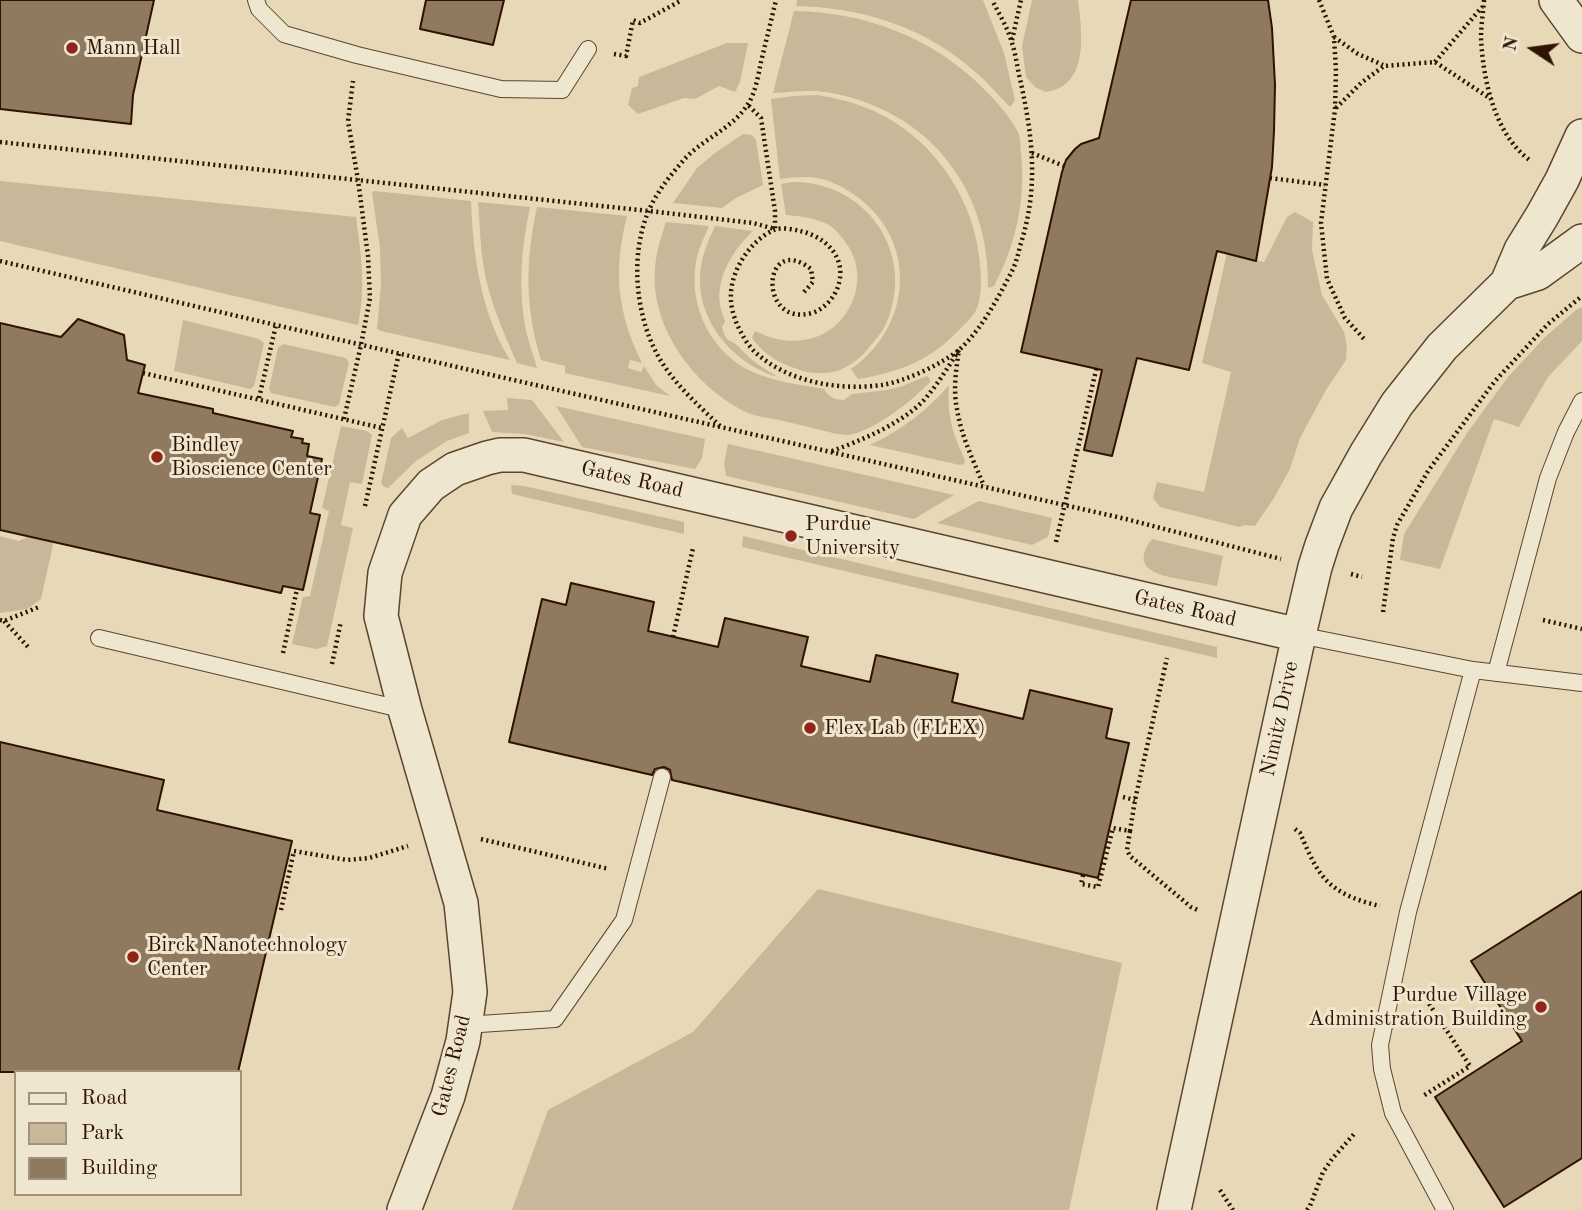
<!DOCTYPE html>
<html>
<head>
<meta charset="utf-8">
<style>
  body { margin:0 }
  #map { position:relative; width:1582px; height:1210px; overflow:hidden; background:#e7d9b7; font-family:"Old Standard TT",serif }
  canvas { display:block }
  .legend { position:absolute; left:14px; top:1070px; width:228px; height:126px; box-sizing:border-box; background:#efe6d0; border:2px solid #a2917d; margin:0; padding:9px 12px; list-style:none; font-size:21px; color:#2f1200 }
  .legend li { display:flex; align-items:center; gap:14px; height:35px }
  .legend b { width:35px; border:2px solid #a2917d }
  .north { position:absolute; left:1498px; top:14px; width:70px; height:70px; -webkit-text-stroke:5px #efe6d0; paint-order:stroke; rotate:283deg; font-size:19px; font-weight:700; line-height:28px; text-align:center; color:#2f1200 }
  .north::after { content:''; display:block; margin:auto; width:24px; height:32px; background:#2f1200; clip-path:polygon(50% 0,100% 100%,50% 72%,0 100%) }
</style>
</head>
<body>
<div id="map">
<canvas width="1582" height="1210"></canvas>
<ul class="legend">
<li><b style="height:9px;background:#efe6d0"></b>Road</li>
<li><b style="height:19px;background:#c8b798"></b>Park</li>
<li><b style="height:19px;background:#8f795f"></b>Building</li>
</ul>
<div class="north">N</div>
</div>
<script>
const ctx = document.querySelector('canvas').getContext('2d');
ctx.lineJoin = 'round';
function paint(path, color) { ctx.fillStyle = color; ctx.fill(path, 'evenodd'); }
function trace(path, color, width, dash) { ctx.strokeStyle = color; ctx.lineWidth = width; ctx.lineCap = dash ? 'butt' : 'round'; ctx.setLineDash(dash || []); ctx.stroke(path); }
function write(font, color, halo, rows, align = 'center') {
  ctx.font = font + ' "Old Standard TT",serif'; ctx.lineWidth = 6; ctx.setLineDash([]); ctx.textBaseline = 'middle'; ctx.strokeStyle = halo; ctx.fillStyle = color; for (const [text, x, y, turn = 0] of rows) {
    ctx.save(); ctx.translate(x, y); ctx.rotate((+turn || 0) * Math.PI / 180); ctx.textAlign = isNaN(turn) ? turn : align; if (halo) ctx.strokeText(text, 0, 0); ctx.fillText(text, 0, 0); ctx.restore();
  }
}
paint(new Path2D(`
  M797,0H983L1004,53L1015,100L1010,107C996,93 983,77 967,65C919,25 857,7 796,6Z
  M1032,0H1078C1081,26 1088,69 1063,86C1058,89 1051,91 1046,92L1035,87L1026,77L1022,46Z
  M794,11C866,12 934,38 985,90C996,101 1011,118 1018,132C1021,138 1020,146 1021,153C1026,199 1016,245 994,286L988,288C990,189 929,111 831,93C812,89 793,92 773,93Z
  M727,43H748L740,82L735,92L719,86L695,99L684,98L638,114L628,105L632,88L638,86L639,77Z
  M818,95C834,98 849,101 864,107C926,130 971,191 979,255C981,272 983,293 977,308C974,316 966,323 960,329C930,361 900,372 858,379L851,369C912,327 919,241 856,196C845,188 832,181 818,178C805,176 793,177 780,179L771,99L794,96Z
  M743,134L752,135L756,140L763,185L736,198L722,208L673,203L697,168L715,153Z
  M0,181L356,217C361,253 366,289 358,325L0,241Z
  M792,182C864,181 915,250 888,319C884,331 875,340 867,350C849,371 827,378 800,370C780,364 764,355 752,338L755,331C796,352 841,339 855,294C860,276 857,258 846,243C841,236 835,228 827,224C814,218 800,216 786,215L781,184Z
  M374,191L471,201C473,256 481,313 510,360L381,331L377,329L381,284L380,248L372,193Z
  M478,202L530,207C521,249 518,289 526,331C529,344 534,356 537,368L517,363C503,332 488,297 483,263C480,243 480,222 478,202Z
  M537,207L627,216C613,271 617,312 642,363L630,360L628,368L641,372L644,366L656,385L670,396L565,373V366L541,360C525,307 525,262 537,207Z
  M1295,212L1313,222L1312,250L1322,295L1344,332L1347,346L1346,360L1326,390L1300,438L1290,469L1274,498L1255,526L1245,525L1239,527L1160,507L1153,498L1157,482L1204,492L1231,372L1202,363L1227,253L1264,262L1287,217Z
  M666,222L709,226C704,238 698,249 696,262C688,307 712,355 755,373C777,382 801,385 824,389C829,397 834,400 844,400L852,394L887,390L900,387L927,376L930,379V382C913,400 873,432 848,435C844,435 841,434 837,434C818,429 799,425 779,420C769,418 758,417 748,413C696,389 650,328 655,269C656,253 661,237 666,222Z
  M715,226L753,231C734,249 716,276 720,305C721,310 723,315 725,321L722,327C727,346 730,337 740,348C752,362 762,367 778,377C732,364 693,317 701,267C703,253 709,239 715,226Z
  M1582,307V341L1548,377L1519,427L1494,419L1440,569L1400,560L1404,534L1467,433L1508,377L1544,338L1576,310Z
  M183,320L259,339L264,343L254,386L250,389L174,371Z
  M283,344L346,358L349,363L339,404L335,407L271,393L269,389L278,348Z
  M949,385C947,416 952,432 965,460L964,464L960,465L870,445C901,430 927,411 949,385Z
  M507,398L532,400L564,442L525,434L492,432L483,411L508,410Z
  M556,406L705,439L702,458L695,469L582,447Z
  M469,413V433L447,441L416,461L388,488L384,487L381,483L391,438L402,428L408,438L442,420Z
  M341,426L367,431L372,435L362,484L350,482L341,525L353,528L327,646L316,649L292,644L303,597L310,596L329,511L322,508Z
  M728,444L954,495L914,519L726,476L724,463Z
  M511,485L524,486L684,522V534L512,494Z
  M979,501L1052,518L1048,537L1032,545L937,523Z
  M57,527L41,599L27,609L0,613V536L19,541L32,535Z
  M743,536L1217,647V658L742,547Z
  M1152,539L1223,556L1217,586C1207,584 1196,582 1185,580C1161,576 1128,570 1152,539Z
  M818,889L1122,963L1069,1210H512L548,1110L693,1032Z`), '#c8b798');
const building = new Path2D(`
  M0,0H154L133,95L131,124L0,109Z
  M426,0H504L493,45L420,29Z
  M1131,0H1268L1272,28L1275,85L1274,131L1272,167L1256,261L1217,251L1189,370L1137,358L1112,456L1084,450L1102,370L1021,352L1062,172L1066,160L1075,149L1081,144L1099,138Z
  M78,319L124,335L127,360L145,365L138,393L213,409V413L293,431L291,437L303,439L302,443L309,444L307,456L322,459L310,513L320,515L303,590L283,586L281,593L0,530V323L61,337Z
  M571,583L654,602L648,631L718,647L725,618L808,637L801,666L870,682L876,655L958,674L952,702L1023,719L1030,690L1112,709L1106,738L1129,743L1098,878L672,780L670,770L664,767L655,769L652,775L509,742L542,599L566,605Z
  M0,742L164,780L157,810L292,841L238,1072H0Z
  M1582,891V1158L1504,1207L1435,1097L1522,1041L1471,961Z`);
paint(building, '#8f795f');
trace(building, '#2f1200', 2);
const service = new Path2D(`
  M256,0L259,9L284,34L357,55L501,89L562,90L588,49
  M1299,635L1473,670L1582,683
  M99,638L405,710
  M1496,673L1548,478L1566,432L1582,401
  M465,1025L555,1019L624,920L662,777
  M1445,1210L1393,1113L1382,1069L1380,1045L1408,912L1473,670`);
const minor = new Path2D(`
  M1556,0L1582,36
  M1507,283L1538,273L1582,241
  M404,1210L448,1096L463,1041L470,992L461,903L405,710L381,616L385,573L405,515L431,485L455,469L487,458L500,455H524L1299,635
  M1174,1210L1299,635L1315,567L1322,545L1336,508L1366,454L1397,404L1442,347L1507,283L1521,250L1542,216L1562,180L1582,136`);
trace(service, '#5d442e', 18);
trace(minor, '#5d442e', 36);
trace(new Path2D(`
  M1319,0L1334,37L1336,71L1335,109L1321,223L1327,279L1345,318L1365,340
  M1484,0C1483,13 1481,26 1481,38C1483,80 1495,136 1531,161
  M1334,37L1358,54L1383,65
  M1012,40L1021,0
  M614,54L626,56L633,20L640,23L682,0
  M1435,62L1482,7
  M1336,108L1361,83L1384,66L1435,62L1491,99
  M0,142L649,211L753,223L775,229V211L761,118L748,105
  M1032,153L1064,166
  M1270,178L1325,185
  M0,261L496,376L1126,519L1281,559
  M804,292L813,282L811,269C762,231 757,328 812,313C825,309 836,296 839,283C846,256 824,236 800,231C792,229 781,227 774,230C751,240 732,269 731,293C730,307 735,322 742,334C745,340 749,346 754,351C786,382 839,391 882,385C906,381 940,365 959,350C982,329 998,298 1012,271C1016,263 1018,255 1020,246C1039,189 1033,137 1020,79C1017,67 1016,55 1012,43C1008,28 999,14 992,0
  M143,373L382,428
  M259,398L276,325
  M344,419L361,345L370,298L368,256L358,180L348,121L353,81
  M720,426C697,404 672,382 657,354C635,313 630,253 649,210C657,192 669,177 682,162C700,140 729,131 746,107C755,95 758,77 761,62C766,41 771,21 776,0
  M832,451C862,440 901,424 924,400C938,384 948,367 959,350C956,369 953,390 957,409C961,436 974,462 984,486
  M365,506L399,353
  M1056,542L1097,366
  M1351,574L1362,577
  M1383,612L1393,538L1397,525L1428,471L1495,381L1548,324L1582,296
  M0,620L4,621L39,607
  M1543,620L1582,629
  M4,621L29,648
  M673,637L693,548
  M283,653L297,589
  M332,664L341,621
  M1123,797L1135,800
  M1295,829L1300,833C1306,846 1312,862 1321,874C1335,893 1358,901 1380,906
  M1130,831L1127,850L1130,856L1191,907L1200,911
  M481,839L609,869
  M1083,875L1081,884L1098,887L1113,828L1130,831L1135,800L1167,658
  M281,910L294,851L347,860L369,858L408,846
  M1420,990L1470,1066L1423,1096
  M1220,1190L1233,1210
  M1307,1210L1310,1206L1323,1172L1332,1159L1354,1134`), '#2f1200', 4.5, [2, 3.5]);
trace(service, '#efe6d0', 16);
trace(minor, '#efe6d0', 33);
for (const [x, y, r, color] of [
  [72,48,7,"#8f2418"],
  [157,457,7,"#8f2418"],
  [791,536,7,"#8f2418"],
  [810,728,7,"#8f2418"],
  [133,957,7,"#8f2418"],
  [1541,1007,7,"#8f2418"]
]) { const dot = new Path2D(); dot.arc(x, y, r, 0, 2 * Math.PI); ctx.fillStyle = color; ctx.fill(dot); trace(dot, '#efe6d0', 2.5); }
write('21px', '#2f1200', '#efe6d0', [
  ["Mann Hall",86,48],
  ["Bindley",171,445],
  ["Bioscience Center",171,469],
  ["Purdue",805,524],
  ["University",805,548],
  ["Flex Lab (FLEX)",824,728],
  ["Birck Nanotechnology",147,945],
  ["Center",147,969],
  ["Purdue Village",1527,995,"right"],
  ["Administration Building",1527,1019,"right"]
], 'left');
write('21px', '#2f1200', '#efe6d0', [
  ["Gates Road",632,480,13],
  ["Gates Road",1185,609,13],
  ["Nimitz Drive",1280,719,-78],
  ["Gates Road",452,1066,-76]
]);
</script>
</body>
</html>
